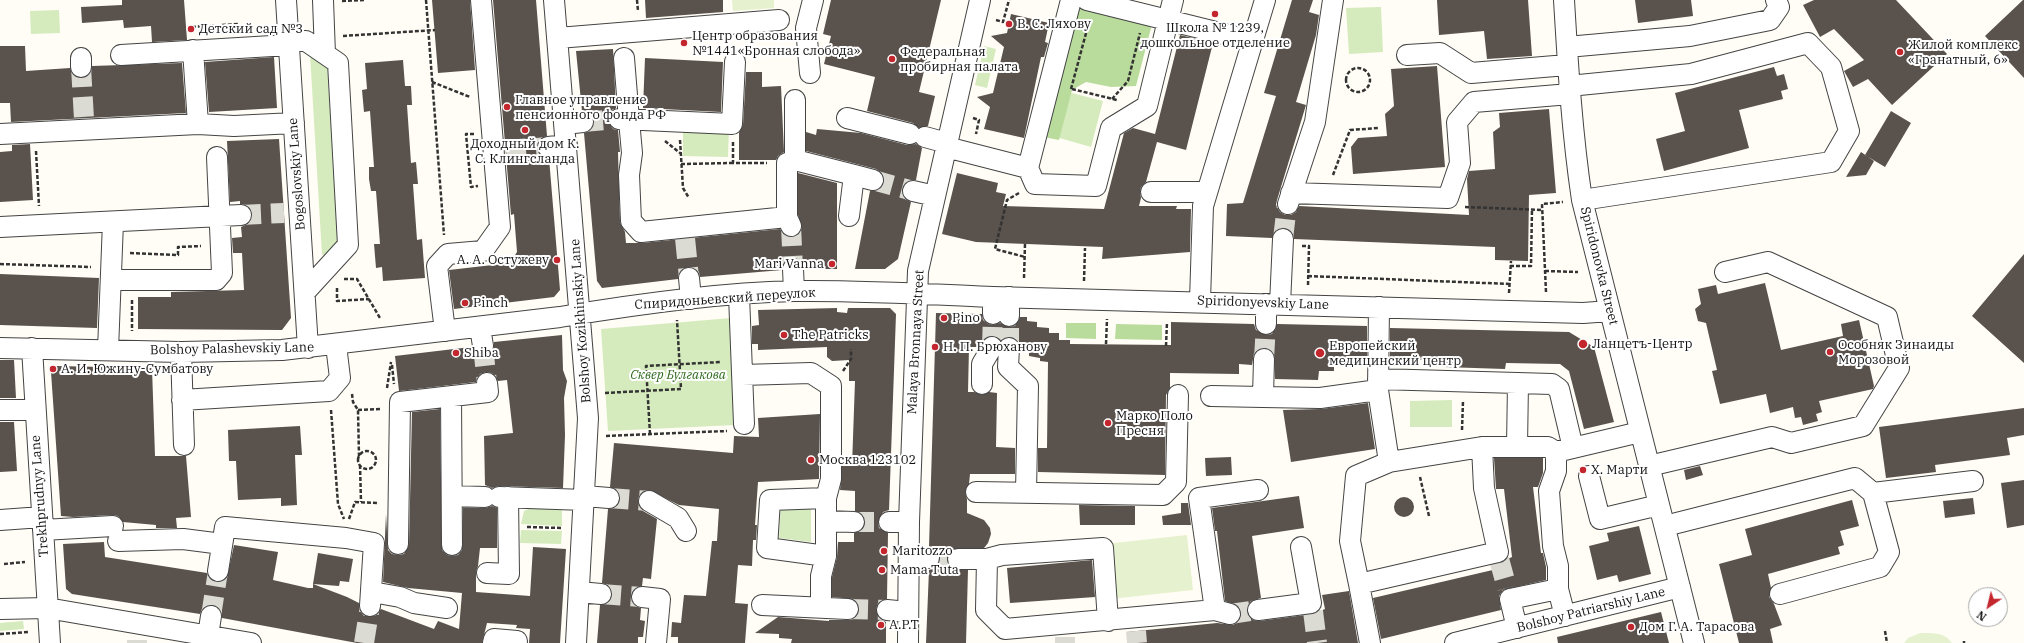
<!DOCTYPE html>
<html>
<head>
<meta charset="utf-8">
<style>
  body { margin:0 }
  #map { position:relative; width:2024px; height:643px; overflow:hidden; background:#fffdf5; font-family:"IBM Plex Serif",serif }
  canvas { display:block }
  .north { position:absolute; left:1968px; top:587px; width:40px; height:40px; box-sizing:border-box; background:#fff; border:1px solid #a0a0a0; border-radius:50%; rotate:215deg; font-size:11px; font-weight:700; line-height:16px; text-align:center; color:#111 }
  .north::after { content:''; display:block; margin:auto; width:14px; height:18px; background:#c4262e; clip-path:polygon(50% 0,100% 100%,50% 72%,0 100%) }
</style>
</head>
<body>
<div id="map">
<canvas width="2024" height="643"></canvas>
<div class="north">N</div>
</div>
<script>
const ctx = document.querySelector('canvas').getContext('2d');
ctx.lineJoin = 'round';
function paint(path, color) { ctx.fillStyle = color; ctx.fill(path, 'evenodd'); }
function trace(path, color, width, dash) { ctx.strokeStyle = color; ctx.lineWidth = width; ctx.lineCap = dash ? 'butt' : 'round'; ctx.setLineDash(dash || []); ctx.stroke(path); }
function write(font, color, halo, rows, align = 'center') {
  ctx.font = font + ' "IBM Plex Serif",serif'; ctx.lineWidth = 4; ctx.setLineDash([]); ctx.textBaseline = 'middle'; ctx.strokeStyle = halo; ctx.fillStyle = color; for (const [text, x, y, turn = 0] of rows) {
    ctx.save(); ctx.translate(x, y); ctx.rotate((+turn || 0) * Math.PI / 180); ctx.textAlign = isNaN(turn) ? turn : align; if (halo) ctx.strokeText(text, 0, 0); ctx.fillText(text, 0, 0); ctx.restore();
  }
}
paint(new Path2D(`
  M1381,7L1383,52L1349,54L1346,8Z
  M59,10L60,33L31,34L30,11Z
  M984,46L996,49L987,88L975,85Z
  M310,54L327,61L338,242L328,254L322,255Z
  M1068,92L1103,101L1091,147L1056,137Z
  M683,127L729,128L728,157L683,156Z
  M731,318L735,425L608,431L601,329Z
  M1452,400V427H1410V401Z
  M781,502L811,503V542L779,538Z
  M531,508L562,509V526L521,524L524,511Z
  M521,530L562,531L561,544L520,543Z
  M23,621L24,629L0,631V623Z`), '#d5ebbd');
paint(new Path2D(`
  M1077,6L1152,24L1136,86L1111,87L1086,82L1072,90L1059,140L1043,137Z
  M1066,323H1096V339L1066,338Z
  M1116,324L1162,325V340L1115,339Z`), '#b9dc9c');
paint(new Path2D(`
  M732,0H774V8L733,11Z
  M1187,535L1193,590L1111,599L1105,544Z
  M1920,633C1932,633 1945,632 1952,643H1904L1908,638Z`), '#e6f2cf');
paint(new Path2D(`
  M122,0H184L187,40L152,42L151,26L124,28L123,20L82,23L81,7L122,5Z
  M432,0H470L475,70L438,73Z
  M493,0H536L547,136L541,138L537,148L539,154L549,158L560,290L554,297L454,309L449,270L510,263L517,252L514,214L511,215Z
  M645,0H723V12L646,18Z
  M831,0H941L919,92L935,96L928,126L919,128L913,123L867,111L875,77L824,64L831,36L823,34Z
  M1292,0H1313L1309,12L1319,15L1316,35L1296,102L1306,105L1277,200L1276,205L1280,212L1285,215H1291L1296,212L1299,206L1469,215L1467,179L1469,171L1495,169L1493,132L1500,127L1499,113L1549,109L1556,193L1529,195L1528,261L1495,260V247L1294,239L1293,233L1284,228L1277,229L1272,238L1226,236L1227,204L1243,203L1276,96L1264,93Z
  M1437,0H1528L1532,56L1487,59L1484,31L1439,35Z
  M1635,0H1691L1693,16L1638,23Z
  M1814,0H1896L1947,54L1892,105L1868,79L1853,87L1844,71L1864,60L1834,29L1820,37L1803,5Z
  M2023,0H2024V78L1985,36Z
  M1011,14L1049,23L1045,42L1048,43L1044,57H1041L1024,138L984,129L990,107L977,97L993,93L1004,47L991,36L1007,33Z
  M1180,35L1213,43L1186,150L1157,142L1146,182L1141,187L1140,192L1141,198L1139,206H1177L1176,209H1191L1190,252L1102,259L1103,247L976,242L942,234L957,173L998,183L996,192L1006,194L1003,206L1104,209L1124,133L1133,128L1155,134Z
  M0,46H25L26,71L70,68L75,77L81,78L86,77L91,73L92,66L182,63L186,113L11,122L10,103H0Z
  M613,49L616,108L610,112L608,118L612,128L618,130L620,152H618L620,222L625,232L626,243H642L780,229L785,235L795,237L800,232L802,227L798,215V173L837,183V269H805L803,263L799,259L792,258L783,263L782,270L700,277L699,272L694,268L688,267L679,273L678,279L602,288L597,281L584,133L589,131L593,127L594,120L588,112L582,111L576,51Z
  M274,57L277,108L209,112L205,62Z
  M645,58L723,62L721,112L643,108Z
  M403,60L405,86H411L412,105H407L411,163L416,162L418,184H413L417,240L422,239L425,278L383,281L382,267L376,268L374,244H380L376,191H371L369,179V167H374L370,111L364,112L362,90L367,89L365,63Z
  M1437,66L1445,167L1353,174L1351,147L1358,138L1387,136L1385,114L1394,106L1391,69Z
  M1774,67L1777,76L1784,74L1788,89L1781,91L1783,99L1739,110L1749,148L1664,171L1656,139L1685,131L1675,93Z
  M746,72H762V87L781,86L784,152L778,156L776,160H739V133L743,125Z
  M1891,111L1911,123L1885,167L1865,155Z
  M817,129L861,133L907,145L916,144L922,148L916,180H910L905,183L902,189L905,199L911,202L898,259L885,269H855L870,191H876L881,188L884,183V177L881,172L876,169L806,151V132L816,135Z
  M279,139L291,318L282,330L138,329V297H171V292L244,290L242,253H233L232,238L242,237L241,227L248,224L251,220L252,214L250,208L246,205L240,204V201L230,202L227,141Z
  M30,144L33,200L0,202V152L12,151V145Z
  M1861,152L1874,161L1866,175L1846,177Z
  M2024,254V363L1972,316Z
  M0,274L99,278L97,328L0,325Z
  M1765,283L1781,350L1843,336L1841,324L1859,320L1874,386L1873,389L1819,401L1822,412L1816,414L1818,421L1803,425L1801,417L1795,418L1793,407L1770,413L1766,394L1720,404L1712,371L1717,370L1706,323L1698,321L1695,309L1701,304L1698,289L1716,285L1718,294Z
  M837,308V312L847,313L848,308H890L896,314L889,510L883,512L878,522L879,528L888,533L887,599L878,603L876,609L880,619L886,622V643H791L792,639L779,638V634L755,633L778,617L829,621V620H847L854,619L859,610L858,604L854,599L832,597V577L837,557L838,542H854V533L864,528L865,523L864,516L855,511V491L840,490L842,466H852L855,381H849V360L832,361L827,357V347L758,350V344H752V326L759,325L758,310Z
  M936,313L982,314L983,320L988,324L993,325L1000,323L1009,327L1015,326L1020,317H1027V321L1037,322V327L1049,328V333H1059V340H1070V344L1171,345V322L1254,324L1256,330L1266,335L1272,334L1277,324L1367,326V365L1334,364V371H1319L1318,380L1275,379L1274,354L1270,349L1264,348L1254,353L1252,365L1239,364V374L1170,373V388L1166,395L1165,475L1038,472V448H1047L1048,362L1040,361V358L1029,356V352L1023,351L1019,342L1010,337L1001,340L992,336L986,337L979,347H969L968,392H974L982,395L989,392L997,393L996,447L1015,448V474H970L969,484L965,491L967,499V513L984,520L990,528L991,534L988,543L984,548L953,549L948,553L947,559L948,564L953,569L968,570L966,643H926L929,570L935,568L940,558L939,552L929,547Z
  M1390,328L1569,332L1594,347L1614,422L1584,429L1569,371L1560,364L1506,363L1505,369L1444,367V360L1390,359Z
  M562,335L563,370L567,381L564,398L565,435L563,488L499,486L492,488L485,485L484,436L513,433L507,380L498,381L492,373L486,372L480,374L476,382L399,391L395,356L471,347L474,354L484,357L490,355L494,350V342Z
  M0,360H14L16,398H0Z
  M56,366L152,368L155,456H186L191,517L176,518L177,528H156V525L123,522L118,516L113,515L73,517L61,516L51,372Z
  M1368,403L1375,449L1291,462L1283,410L1321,409Z
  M2024,408V435L2007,438L2010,455L1935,465L1936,472L1886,478L1879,427Z
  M440,409L442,550L447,555L452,556L458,555L462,550L463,508H485L492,506L497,508V548H480L478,566L476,572V592L530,596L533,547L566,549L560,643H529L530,629L516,628L517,625L487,623L482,643H357L222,618V611L213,605H206L202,609L200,614L72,594L66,589L63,544L104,542L105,557L207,573L210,580L217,582H222L227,578L234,545L278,552L273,580L308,588H313V584L347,597L359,603L360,611L364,616H375L381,609L434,629L438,621L459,629L462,593L408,588L383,582L386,514L388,550L392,554L398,555L404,554L409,545L412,412Z
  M820,414L819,479L758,482L755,525H757L756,540H753L752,566L738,565L735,603L748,604L745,643H678V637H671L672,622L681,623L684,595L706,596L712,541H717L719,509L679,505L649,490L643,491L639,496L638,501L643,511L657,519L651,579L643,578L642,586L633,590L631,596L635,606L641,608L640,620L645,621L643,637H638V643H597L600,605L610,601L612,595L608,585L602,583L608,509L614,508L620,499L619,493L610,487L614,443L733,453L734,436L759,437L758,418Z
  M0,422H14L17,471L0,472Z
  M300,426L302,455H295L297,505L281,506V498L238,500L236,461H229L228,430Z
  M1231,457L1232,475L1206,476L1205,458Z
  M1494,458H1543V473L1538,487H1533L1541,553H1543L1546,567V580L1503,590L1499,596L1501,610L1381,639L1373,598L1497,569L1496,564L1512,557L1504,489H1496Z
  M1700,466L1703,475L1686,480L1684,470Z
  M2024,480V525L2007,528L2001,483Z
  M1299,496L1304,528L1252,536L1261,598L1251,601L1247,606V612L1253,620L1259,621L1313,614L1325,609L1322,595L1349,591L1358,643H1128L1127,632L1217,623L1233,625L1238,622L1241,617L1238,606L1225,601L1217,531H1215L1212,508Z
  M1394 507a10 10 0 1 1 20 0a10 10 0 1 1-20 0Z
  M1973,498L1975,514L1945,518L1943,501Z
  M1852,500L1859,526L1840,531L1844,545L1838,547L1840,554L1768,574L1771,588L1769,597L1774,604L1782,625L1770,629L1773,643H1739L1719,564L1752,555L1745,529Z
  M1181,503H1188L1191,525H1163L1162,516L1181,513Z
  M1079,505L1135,506V525H1080Z
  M1639,526L1651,574L1619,582L1617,575L1597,580L1589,546L1609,541L1607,533Z
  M318,553L353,559L349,582L340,581L339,586L313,584Z
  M1092,560L1095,597L1010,603L1007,568Z
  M1661,612L1669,643H1558L1557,637Z`), '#5a524d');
trace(new Path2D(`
  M81,67L84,119
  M583,122L619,119
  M506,150L548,147
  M873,180L913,191
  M241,215L284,213
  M791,226L793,269
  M685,238L689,278
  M1283,239L1287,205
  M483,346L487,383
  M992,347L993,314
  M1009,348V316
  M1264,359L1266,324
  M609,498L649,501
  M854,522H889
  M929,558L958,559
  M1499,559L1507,588
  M601,594L642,597
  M848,609L887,610
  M1313,611L1317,643
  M1230,614L1258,610
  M211,616L218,571
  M1136,631L1137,643
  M1065,637V643
  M137,643V640
  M364,643L370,606`), '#dbdad3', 20, [20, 10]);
const minor = new Path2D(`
  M286,0L308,348
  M323,0L325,54
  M554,0L588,418L576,643
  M1087,0L1252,41
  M1564,0C1568,67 1572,133 1582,200L1694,643
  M558,38L779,20
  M289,41H306L338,63L348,245L305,292
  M1567,47L1690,36L1770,20L1779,7L1776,0
  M193,50L198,124
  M121,55L289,45
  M1407,55L1440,53L1471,73L1567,65
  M81,58V67
  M624,58L629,120H643L732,124L735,62
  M810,73L806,28L813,0
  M1569,86L1691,74L1808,43L1831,67L1849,131L1831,162L1582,200
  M795,100V160
  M847,118L910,134
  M619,119L629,120L632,153L629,175L631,221L641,232L787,217L791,226
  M565,124L583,122
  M0,134L198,124L234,126L294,123
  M925,137L947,143
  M548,147L567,145
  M946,147L1028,168L1035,184L1096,186L1111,128L1147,106L1173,0
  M1028,168L1071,0
  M913,191L935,196
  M1151,192H1207
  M1291,193L1448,198L1460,163L1457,122L1474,102L1570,94
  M1288,204L1315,122L1333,0
  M849,216L854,175L873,180
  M787,217V163L795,160L854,175
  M0,227L241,215
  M793,269L794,291
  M689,278L691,299
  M111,280H216L222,273L217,157
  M739,295L744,424
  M1200,301L1203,206L1265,0
  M1280,304L1283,239
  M993,314V297
  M1009,316V297
  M1266,324V304
  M480,327L483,346
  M445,331L437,266L448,254L483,251L500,227L481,0
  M0,348L181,352L282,350L560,317C637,304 716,293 794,291C860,290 927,294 993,297L1583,313L1610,311
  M32,348L50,643
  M1009,348L1008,367L1028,386L1026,493
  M108,350L113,222
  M181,352L184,445
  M742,375L811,373L831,386V479L826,498V521L854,522
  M1378,379L1552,384L1559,389L1573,448
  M982,384V364L992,347
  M1378,390L1379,307
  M451,396L452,545
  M1211,396L1263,397L1264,359
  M1263,397L1320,398L1378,390L1389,462L1482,447
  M182,400L329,391L340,378L336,345
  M0,410H35
  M1517,447L1518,383
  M1556,452V471L1549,491L1553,546L1558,566V589L1565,616
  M1649,466L1772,437L1791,443L1863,426L1899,368L1887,317L1768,262L1725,272
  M1589,476L1600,519L1659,505
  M976,492L1163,495L1176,482L1178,395
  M1873,493L1973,481
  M452,496L485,497
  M585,496L609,498
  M499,497L585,500
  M649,501L678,518L686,531
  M0,520L42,517
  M889,522H909
  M1665,526L1855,478L1873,493L1889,552L1880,567L1780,594
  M43,530L113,526
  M118,541L183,539L222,544
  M398,544L400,402L488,392L487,383
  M826,556L767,548L770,500L826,498
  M909,558H929
  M958,559H987L986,610L1005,629L1215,610L1230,614
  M987,559L1002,555L1103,548L1108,621
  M218,571L225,527L346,538L374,543L370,606
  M487,573L509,574L508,497
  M1359,584L1350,541L1356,476L1389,462
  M372,592L400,597L414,603L447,608
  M579,592L601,594
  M642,597L660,599L656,643
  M762,605L848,609
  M821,607V576L826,556V521
  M0,609L47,608L251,643
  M887,610L908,612
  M1215,610L1199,498L1258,490
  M1258,610L1311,603L1301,547
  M1517,628L1510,599L1558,589
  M208,636L211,616
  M493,643L494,639L517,641
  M908,643L909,522L918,271L980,0
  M1370,643L1359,584L1498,552L1484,488L1482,447H1548L1556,452L1640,432
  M1455,643L1680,587`);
trace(minor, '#444', 22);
trace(new Path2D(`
  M426,0L444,235
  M637,0L638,11
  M342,1L364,0
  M996,20L1003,22L1009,0
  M192,32L191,27L239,24L240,28
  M343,36L435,30
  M929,52L948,57
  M1346 80a12 12 0 1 1 24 0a12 12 0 1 1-24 0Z
  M432,82L470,97
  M1071,89L1089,22
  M1072,89L1117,100
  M1112,99L1128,81L1140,33
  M973,118L979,120L976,134
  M474,134H466L471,187L478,186
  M680,140L683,188L689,198
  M665,141L680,153
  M733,142V163H767
  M36,151L39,206
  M681,164L733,163
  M1333,175L1350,130L1379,128
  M1019,193L1007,200L995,249L1025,257
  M1465,207L1542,210
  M1302,246H1309L1308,285
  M130,253L178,255V247L201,246
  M0,264L91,267
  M1510,266H1531L1532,209
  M1545,271L1578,272
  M1308,276L1510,284
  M1024,278L1025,244
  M344,279H357L380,318
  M1084,281L1085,248
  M337,288V301L369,299
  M1546,292L1542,204L1563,202
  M1509,293L1511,261
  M132,300V331
  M1106,344L1107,319
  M1166,346L1167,322
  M392,365L394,384
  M843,371L851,359V349
  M387,388L391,362
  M605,393L681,389L677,320
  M352,394L353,402L358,410L359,456
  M331,410L338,504L344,519
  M358,410L380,409
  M1462,430L1463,401
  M650,434L646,366L721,362
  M606,436L727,431
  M358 460a9 9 0 1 1 18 0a9 9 0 1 1-18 0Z
  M360,465L361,502
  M1420,477L1429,516
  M349,519L355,502L379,503
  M527,527L562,528
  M4,564L25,562
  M1885,631L1887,643
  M0,634L29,632
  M1964,641V643`), '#333', 2.5, [4, 2]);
trace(minor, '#fff', 20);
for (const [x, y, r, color] of [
  [1215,14,4,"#c4262e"],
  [1009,24,4,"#c4262e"],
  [191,29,4,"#c4262e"],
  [684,43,4,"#c4262e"],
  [1900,52,4,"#c4262e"],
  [892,59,4,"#c4262e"],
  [507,107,4,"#c4262e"],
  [525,130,4,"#c4262e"],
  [557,260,4,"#c4262e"],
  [832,264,4,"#c4262e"],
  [465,303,4,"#c4262e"],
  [944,318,4,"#c4262e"],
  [784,335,4,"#c4262e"],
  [1583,344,5,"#c4262e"],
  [935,347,4,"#c4262e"],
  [1830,352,4,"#c4262e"],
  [456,353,4,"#c4262e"],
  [1320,353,5,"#c4262e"],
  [53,369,4,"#c4262e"],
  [1108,423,4,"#c4262e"],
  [811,460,4,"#c4262e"],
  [1583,470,4,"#c4262e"],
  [884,551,4,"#c4262e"],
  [882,570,4,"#c4262e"],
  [881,625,4,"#c4262e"],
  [1631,627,4,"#c4262e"]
]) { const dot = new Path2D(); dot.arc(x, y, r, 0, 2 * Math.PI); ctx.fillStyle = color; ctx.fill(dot); trace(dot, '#fff', 1.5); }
write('13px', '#111', '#fff', [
  ["В. С. Ляхову",1017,24],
  ["Школа № 1239,",1215,28,"center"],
  ["дошкольное отделение",1215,43,"center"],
  ["Детский сад №3",199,29],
  ["Центр образования",692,36],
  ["№1441«Бронная слобода»",692,51],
  ["Жилой комплекс",1908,45],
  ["«Гранатный, 6»",1908,60],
  ["Федеральная",900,52],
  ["пробирная палата",900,67],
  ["Главное управление",515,100],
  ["пенсионного фонда РФ",515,115],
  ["Доходный дом К.",525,144,"center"],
  ["С. Клингсланда",525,159,"center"],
  ["А. А. Остужеву",549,260,"right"],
  ["Mari Vanna",824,264,"right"],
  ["Pinch",473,303],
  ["Pino",952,318],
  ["The Patricks",792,335],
  ["Ланцетъ-Центр",1592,344],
  ["Особняк Зинаиды",1838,345],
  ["Морозовой",1838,360],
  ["Европейский",1329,346],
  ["медицинский центр",1329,361],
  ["Н. П. Брюханову",943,347],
  ["Shiba",464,353],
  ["А. И. Южину-Сумбатову",61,369],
  ["Марко Поло",1116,416],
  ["Пресня",1116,431],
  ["Москва 123102",819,460],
  ["Х. Марти",1591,470],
  ["Maritozzo",892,551],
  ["Mama Tuta",890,570],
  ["А.Р.Т",889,625],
  ["Дом Г. А. Тарасова",1639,627]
], 'left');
write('13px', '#111', '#fff', [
  ["Bogoslovskiy Lane",297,174,-94],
  ["Spiridonovka Street",1599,266,76],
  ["Спиридоньевский переулок",725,299,-4],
  ["Spiridonyevskiy Lane",1263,303,2],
  ["Bolshoy Kozikhinskiy Lane",581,321,-94],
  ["Malaya Bronnaya Street",916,342,-87],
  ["Bolshoy Palashevskiy Lane",232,349,-1],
  ["Trekhprudnyy Lane",40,496,-94],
  ["Bolshoy Patriarshiy Lane",1591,610,-14]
]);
write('italic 13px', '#2f6b1f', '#fff', [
  ["Сквер Булгакова",678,375]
]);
</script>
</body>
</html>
